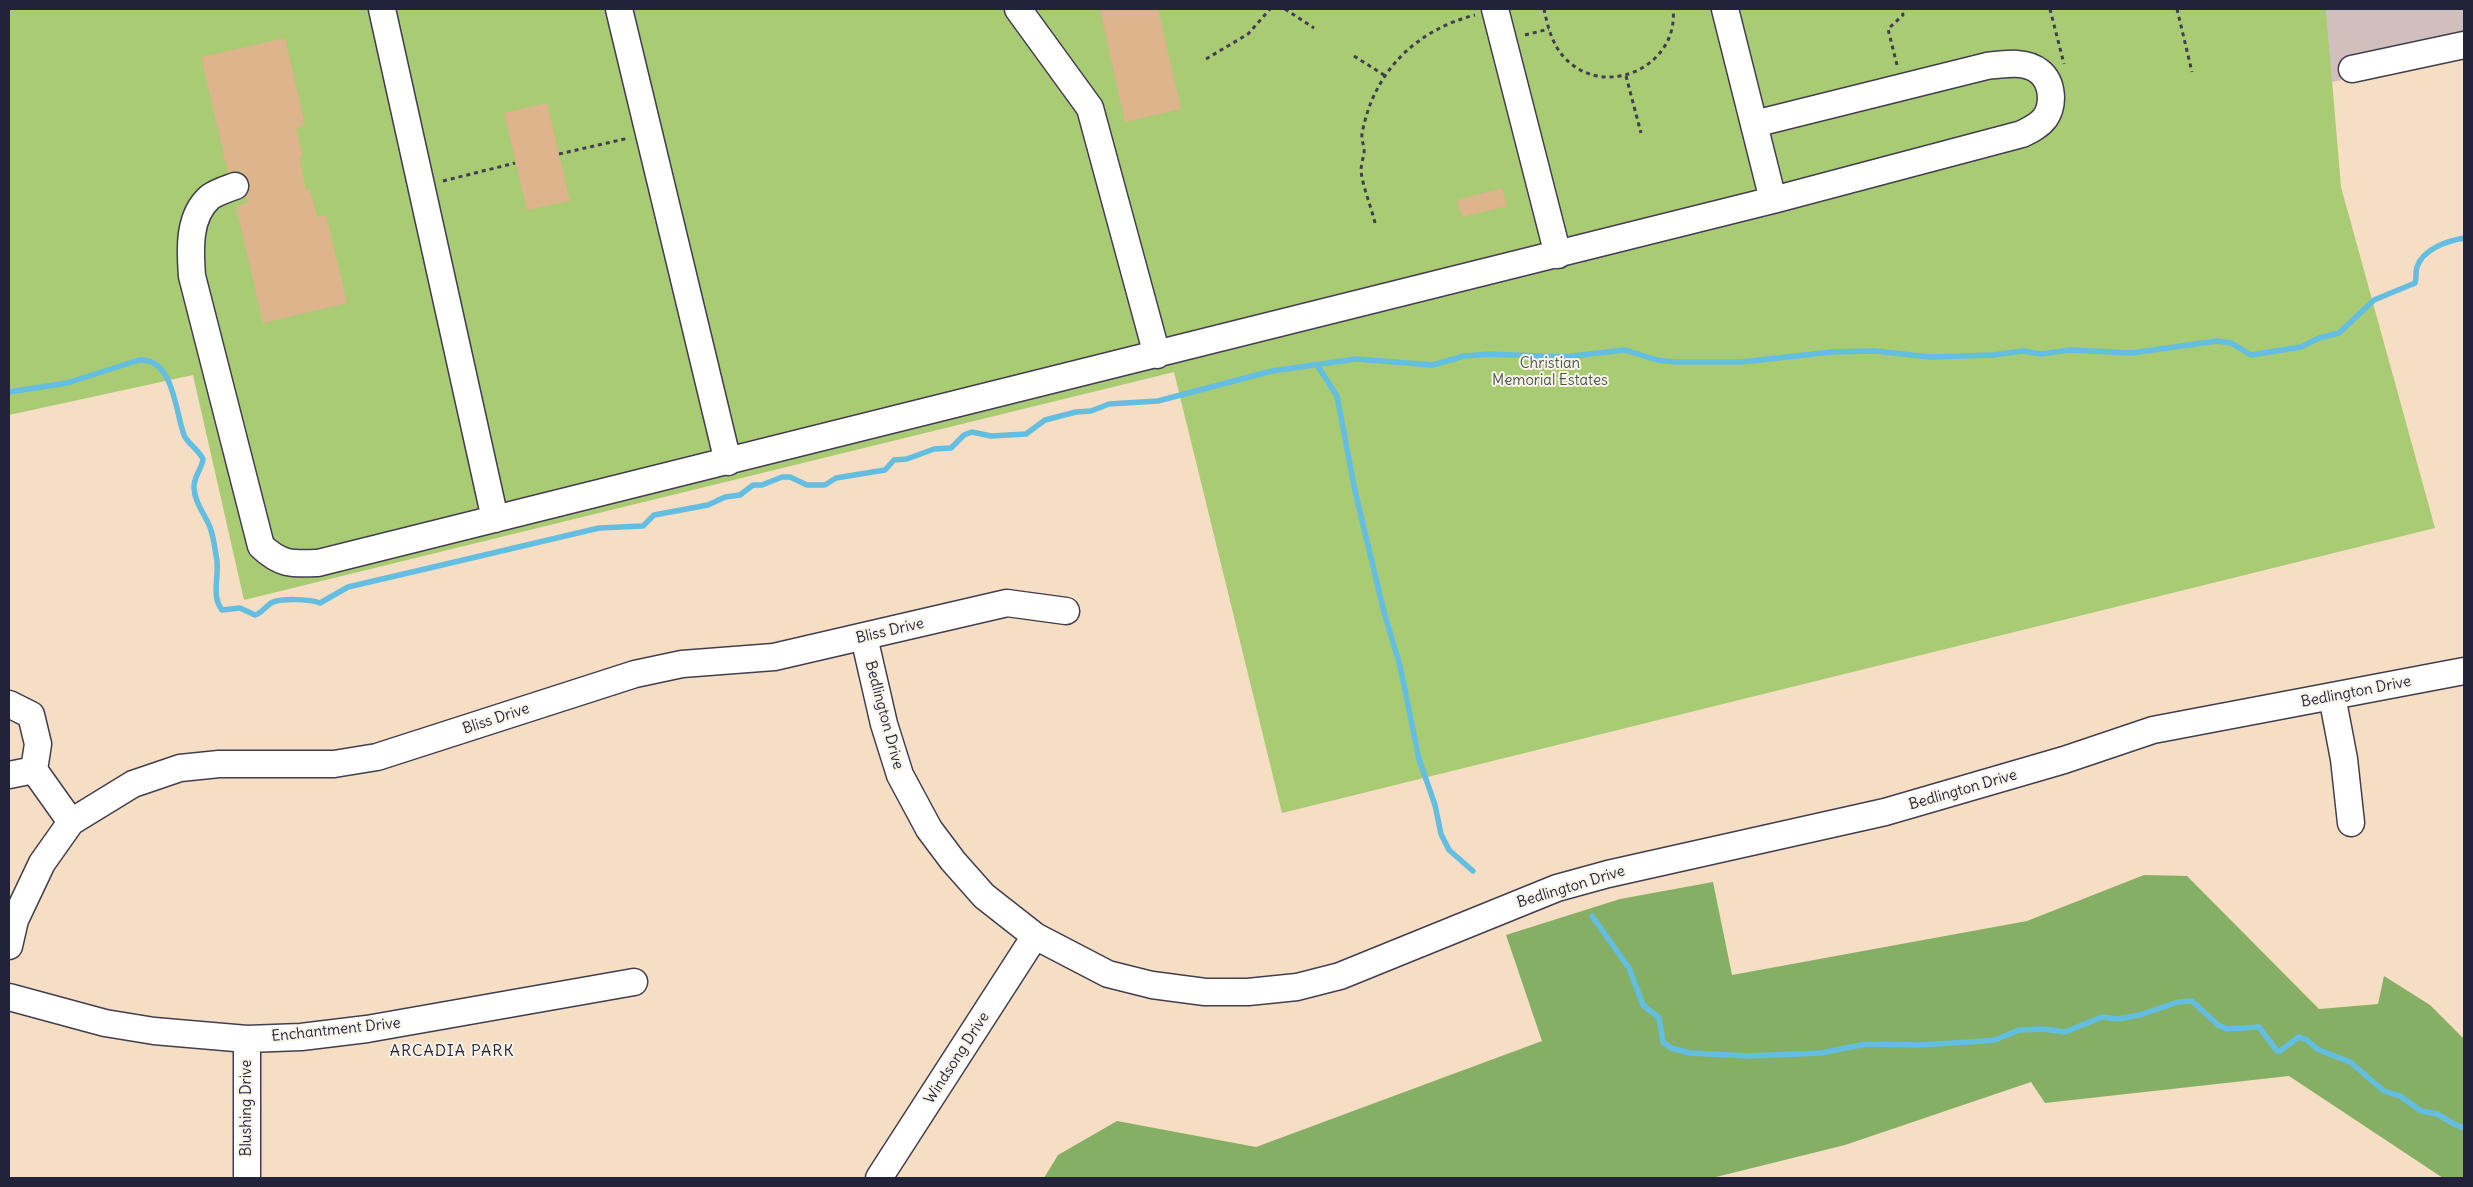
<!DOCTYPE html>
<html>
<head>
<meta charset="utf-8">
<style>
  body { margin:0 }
  #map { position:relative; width:2473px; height:1187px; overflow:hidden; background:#f5dec3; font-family:Delius,sans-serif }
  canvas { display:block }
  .frame { position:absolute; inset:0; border:10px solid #22223b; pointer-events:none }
</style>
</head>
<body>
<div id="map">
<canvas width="2473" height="1187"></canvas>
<div class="frame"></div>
</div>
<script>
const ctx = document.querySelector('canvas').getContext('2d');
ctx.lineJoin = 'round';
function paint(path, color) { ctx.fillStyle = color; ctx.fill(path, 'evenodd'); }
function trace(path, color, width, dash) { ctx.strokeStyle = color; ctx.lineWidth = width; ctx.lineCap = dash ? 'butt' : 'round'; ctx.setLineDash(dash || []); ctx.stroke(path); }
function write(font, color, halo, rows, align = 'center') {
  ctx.font = font + ' Delius,sans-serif'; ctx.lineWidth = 4; ctx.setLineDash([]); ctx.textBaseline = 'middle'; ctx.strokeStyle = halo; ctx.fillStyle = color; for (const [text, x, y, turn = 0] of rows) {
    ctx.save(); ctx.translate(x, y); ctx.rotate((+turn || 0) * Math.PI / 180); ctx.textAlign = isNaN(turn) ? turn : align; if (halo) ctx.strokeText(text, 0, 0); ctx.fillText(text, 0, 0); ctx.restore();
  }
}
paint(new Path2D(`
  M2326,9H2464V54L2332,82Z`), '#d1bfbe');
paint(new Path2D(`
  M9,9H2326L2341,187L2435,528L1282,813L1174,372L244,600L193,375L9,415Z`), '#a9cb74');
paint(new Path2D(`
  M2144,875L2187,876L2319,1009L2378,1004L2384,976L2430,1005L2464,1039V1178H2443L2289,1076L2045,1103L2031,1082L1845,1145L1712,1178H1044L1058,1155L1117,1121L1256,1147L1542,1041L1506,935L1620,899L1713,882L1732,975L2027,921Z`), '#86af66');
trace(new Path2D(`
  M1317,365L1337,396L1355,491L1384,612L1400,666L1419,759L1435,805L1441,834L1449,850L1473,871
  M9,392L67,383L139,360C174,358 175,411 184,435C187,443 198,449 203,459C202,469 193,477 194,488C195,503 204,513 210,527C214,538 215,550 217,561C219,577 211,596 222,610L240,608L255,615C262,613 265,607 271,603C280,598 310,599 320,603L348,587L425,569L599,528L643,526L654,515L708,505L725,497L740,495L753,485H762L782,477H790L807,485H825L836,478L885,470L894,460L907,459L934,449L951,448L964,435L972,432L991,436L1026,434L1045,420L1076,412L1091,411L1109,404L1158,401L1272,371L1356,359L1433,365L1464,356L1489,354L1564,357L1625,350L1657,360L1675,362H1742L1831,352L1875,351L1930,357L1993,355L2023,351L2041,354L2070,350L2132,353L2217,341L2231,343L2251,355L2301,347L2319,338L2339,333L2374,300L2415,283C2417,278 2415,273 2417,267C2423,249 2447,241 2464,238
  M1592,916L1629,968L1643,1005L1659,1018L1663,1042L1671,1048L1690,1053L1748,1056L1821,1053L1866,1044L1920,1045L1984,1041L1995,1040L2019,1030L2043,1029L2065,1032L2102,1017L2118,1019L2140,1015L2178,1002L2192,1001L2218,1025L2227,1029L2259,1027L2277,1051H2280L2299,1037L2307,1040L2317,1049L2350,1062L2384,1091L2400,1096L2421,1111L2437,1114L2456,1125L2464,1128`), '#63bee1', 5.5);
paint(new Path2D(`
  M1100,9H1158L1181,109L1125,122Z
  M285,38L305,125L296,128L303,157H299L306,190L310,189L317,217L326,215L347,303L263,323L236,206L248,203L246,196L250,189L249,181L240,171L228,173L201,57Z
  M547,103L570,201L527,210L504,113Z
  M1502,188L1507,206L1462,217L1457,200Z`), '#ddb48c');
const minor = new Path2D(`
  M382,9L495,519
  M619,9L728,462
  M1018,9L1090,108L1157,355
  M1495,9L1558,255
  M2352,69L2464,45
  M1754,124L1987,66C2004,64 2026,60 2040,72C2053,83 2054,105 2045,118C2039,126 2030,130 2022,134L1773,200
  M235,186C227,189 217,192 210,197C188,216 190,250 192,276L261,546C281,565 292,564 318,563L1773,200L1725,9
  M864,637L884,724L900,775L929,829L953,861L984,896L1035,936L1108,974L1152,985L1205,992H1248L1297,987L1340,976L1557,888L1608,874L1885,812L2064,760L2153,730L2464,671
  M2332,696L2344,759L2351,823
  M9,704L31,715L38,744L34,770L71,822
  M9,775L34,770
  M9,946L15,920L42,863L71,822L133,784L180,768L219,764H334L377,757L635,674L682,664L774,657L1007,603L1066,611
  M9,997L105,1023L154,1031L247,1039L301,1037L367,1029L634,982
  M247,1178V1039
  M879,1178L1035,936`);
trace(minor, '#423e4f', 29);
trace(new Path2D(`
  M1285,9L1314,28
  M1544,9C1548,28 1553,49 1570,63C1612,98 1679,63 1673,9
  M2050,9L2064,64
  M2177,9L2192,72
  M1525,35L1549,29
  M1354,56L1384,75
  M1206,59L1248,34L1270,9
  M1897,65L1888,29L1903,15L1902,9
  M1626,76L1641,133
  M559,154L629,138
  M443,181L515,163
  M1375,223C1371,206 1363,188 1361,171C1361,165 1363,159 1364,153C1365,146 1361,141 1362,134C1373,72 1416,30 1475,15`), '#423e4f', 3, [4, 4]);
trace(minor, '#fff', 26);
write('15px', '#4a554c', '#f7f3e8', [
  ["Christian",1550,364],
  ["Memorial Estates",1550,381]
]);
write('15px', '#22223b', '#f7f3e8', [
  ["Bliss Drive",890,631,-13],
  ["Bedlington Drive",2356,692,-11],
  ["Bedlington Drive",884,715,75],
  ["Bliss Drive",496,719,-18],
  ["Bedlington Drive",1963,790,-16],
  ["Bedlington Drive",1571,887,-17],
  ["Enchantment Drive",336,1030,-6],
  ["Windsong Drive",957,1058,-57],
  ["Blushing Drive",247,1108,-90]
]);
ctx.letterSpacing = '1px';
write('16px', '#22223b', '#f7f3e8', [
  ["ARCADIA PARK",452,1051]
]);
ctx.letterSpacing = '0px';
</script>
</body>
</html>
